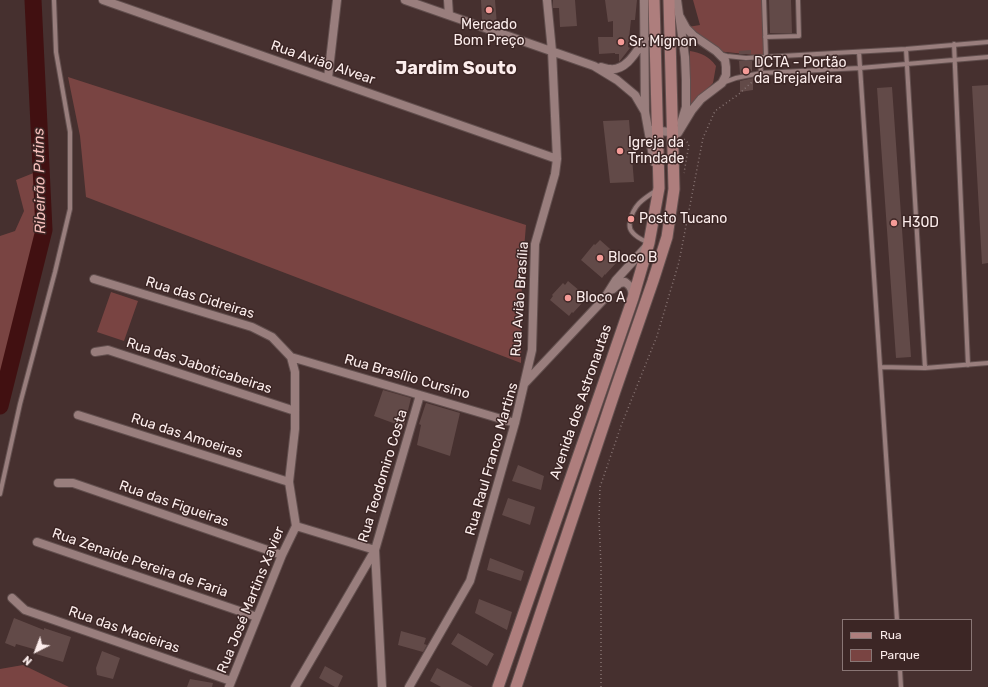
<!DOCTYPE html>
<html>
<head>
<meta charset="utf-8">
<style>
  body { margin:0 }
  #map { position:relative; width:988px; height:687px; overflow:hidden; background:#46302f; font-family:Rubik,sans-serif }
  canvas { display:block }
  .legend { position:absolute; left:842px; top:619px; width:130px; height:52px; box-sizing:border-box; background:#3c2625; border:1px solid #897675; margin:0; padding:5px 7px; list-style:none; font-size:12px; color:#fcedec }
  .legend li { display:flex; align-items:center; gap:8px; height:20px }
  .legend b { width:20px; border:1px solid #897675 }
  .north { position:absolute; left:16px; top:631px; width:40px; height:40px; -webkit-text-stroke:3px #3c2625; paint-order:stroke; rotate:222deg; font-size:11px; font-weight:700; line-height:16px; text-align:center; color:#fcedec }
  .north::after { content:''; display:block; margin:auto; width:14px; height:18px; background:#fcedec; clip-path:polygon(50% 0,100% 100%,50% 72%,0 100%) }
</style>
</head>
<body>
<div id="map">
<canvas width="988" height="687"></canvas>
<ul class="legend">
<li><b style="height:5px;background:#ae7e7d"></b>Rua</li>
<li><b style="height:11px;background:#794442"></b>Parque</li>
</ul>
<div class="north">N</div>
</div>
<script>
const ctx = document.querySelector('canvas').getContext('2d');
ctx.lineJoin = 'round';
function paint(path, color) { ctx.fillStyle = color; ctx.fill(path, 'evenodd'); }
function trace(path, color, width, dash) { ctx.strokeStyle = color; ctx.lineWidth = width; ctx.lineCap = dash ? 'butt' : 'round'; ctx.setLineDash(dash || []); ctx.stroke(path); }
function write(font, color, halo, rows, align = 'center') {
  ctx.font = font + ' Rubik,sans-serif'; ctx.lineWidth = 3; ctx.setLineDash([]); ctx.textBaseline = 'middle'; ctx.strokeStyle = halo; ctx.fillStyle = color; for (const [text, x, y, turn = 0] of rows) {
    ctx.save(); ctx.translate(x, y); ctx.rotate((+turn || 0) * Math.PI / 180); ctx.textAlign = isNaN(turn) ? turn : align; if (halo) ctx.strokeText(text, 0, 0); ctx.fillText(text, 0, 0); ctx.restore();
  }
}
paint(new Path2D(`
  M693,0H763L765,56L716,51L688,27L700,25Z
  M690,51C701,53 709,56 716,66L713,83L690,107Z
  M68,77L526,225L522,273L521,363L86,197L80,136Z
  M41,170L44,230L0,406V236L15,231L24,211L16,180Z
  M111,292L138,301L124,341L97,332Z
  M23,665L69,687H0V669Z`), '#794442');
trace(new Path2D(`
  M0,406L44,230L33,0`), '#411011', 17);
paint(new Path2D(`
  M481,0H495L497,25L482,20Z
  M553,0H575L577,26L560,27L559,8H553Z
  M605,0H637L635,20H631L628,47L630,48L619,62V54H615V53L599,54L598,37H613V21L608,22Z
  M769,0H791L792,33H770Z
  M751,50V54H739V51Z
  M739,61H752V71L740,74Z
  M753,78V90L740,92V81Z
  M988,85V263L982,264L972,86Z
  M892,87L911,357L896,358L877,88Z
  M629,120L634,182L610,183L603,121Z
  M600,240L618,256L615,260L617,262L605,275V274L602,278L581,260L594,244L595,245Z
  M568,281L586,296L583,300L584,301L573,313L572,312L569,316L550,300L553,296L552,295L563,283L565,285Z
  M383,390L411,398L404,427L374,416Z
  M426,403L460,413L450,456L417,445L421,425L419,424Z
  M518,465L544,476L541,490L512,481Z
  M508,498L535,507L530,525L502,515Z
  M490,558L524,571L521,581L487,570Z
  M479,599L512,612L507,630L475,613Z
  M14,618L44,630V628L71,637L63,662L36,654L37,650L16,644L15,647L5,643Z
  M401,631L426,638L424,644L427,645L423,652L398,645Z
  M458,633L494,654L487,666L451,644Z
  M102,651L120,658L113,679L97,675L96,668Z
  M325,666L343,676L338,687H335L319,678Z
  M437,668L473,687H441L430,681Z
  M190,679L213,683L212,687H187Z`), '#624a48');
const service = new Path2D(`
  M764,0L766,57
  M765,37L799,36L798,0
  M954,44L968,365
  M906,49L925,368
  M859,52L897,620
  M723,55L727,56L746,58L906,49L988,42
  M760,57L761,73
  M722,83L736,78L761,73L860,68L988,57
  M649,243C643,240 637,238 633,233C630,230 629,226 630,222C633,205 643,199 657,190
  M880,367L925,368L988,363
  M0,494L20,404L55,272L70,209V132L56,52L54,0
  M900,670L901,687`);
const minor = new Path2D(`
  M103,0L557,159
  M405,0L594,66L617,80L635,95L645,112
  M448,0L449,15
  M644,0L645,112L654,162
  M677,0L685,57L686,80V107L681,123
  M601,67C604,68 607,69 610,69C627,71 637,50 645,39
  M328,78L337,0
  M652,130L678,133L692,110L701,99L722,83L726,75V67L725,60L716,51L694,36L686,28L680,17
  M94,279L252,327L272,337L291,357L515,423
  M613,289L620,283L625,282C631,286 632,289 633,297
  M95,352L108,350L295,411
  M525,383L604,299L616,280L647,246
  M78,415L289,482
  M58,483H73L282,555
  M296,526L375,550L382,687
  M37,542L257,617
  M12,598L25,610L231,681
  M229,687L282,555L296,526L289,482L295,429V372L291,357
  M295,687L375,550L420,395
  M409,687L470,581L515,423L532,350L535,244L555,174L557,159L552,51L547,0`);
const secondary = new Path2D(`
  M498,687L603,385L633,298L649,243L659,188L654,0
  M516,687L615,391L653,281L667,237L674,189L669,0`);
trace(service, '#624f4e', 6);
trace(minor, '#624f4e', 10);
trace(secondary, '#624f4e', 13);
trace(new Path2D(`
  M684,139L689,144L684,173
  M601,687V566L599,519L600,487L621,426L657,336L679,262L703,138L715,111L739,94L753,81`), '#877473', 1.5, [1, 3]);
trace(service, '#997e7d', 4);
trace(minor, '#997e7d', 8);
trace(secondary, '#ae7e7d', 11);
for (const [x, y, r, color] of [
  [489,10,4,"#f59b97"],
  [621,42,4,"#f59b97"],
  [746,71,4,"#f59b97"],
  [620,151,4,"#f59b97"],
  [631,219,4,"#f59b97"],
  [894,223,4,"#f59b97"],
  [600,258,4,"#f59b97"],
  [568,298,4,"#f59b97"]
]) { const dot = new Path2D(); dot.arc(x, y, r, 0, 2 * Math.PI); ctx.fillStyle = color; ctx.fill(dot); trace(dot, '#3c2625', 1.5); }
write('14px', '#fcedec', '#3c2625', [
  ["Mercado",489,25,"center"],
  ["Bom Preço",489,41,"center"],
  ["Sr. Mignon",629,42],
  ["DCTA - Portão",754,63],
  ["da Brejalveira",754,79],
  ["Igreja da",628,143],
  ["Trindade",628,159],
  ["Posto Tucano",639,219],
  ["H30D",902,223],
  ["Bloco B",608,258],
  ["Bloco A",576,298]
], 'left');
write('14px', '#fcedec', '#3c2625', [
  ["Rua Avião Alvear",323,63,19],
  ["Rua das Cidreiras",200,298,17],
  ["Rua Avião Brasília",520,299,-86],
  ["Rua das Jaboticabeiras",199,366,18],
  ["Rua Brasílio Cursino",407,377,16],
  ["Avenida dos Astronautas",581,402,-71],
  ["Rua das Amoeiras",187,436,18],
  ["Rua Raul Franco Martins",492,459,-74],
  ["Rua Teodomiro Costa",383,476,-73],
  ["Rua das Figueiras",174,504,19],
  ["Rua Zenaide Pereira de Faria",140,563,19],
  ["Rua José Martins Xavier",251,600,-68],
  ["Rua das Macieiras",124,630,19]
]);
write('italic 15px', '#f6bfbb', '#3c2625', [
  ["Ribeirão Putins",40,181,-91]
]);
write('bold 18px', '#fcedec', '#3c2625', [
  ["Jardim Souto",456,69]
]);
</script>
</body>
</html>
